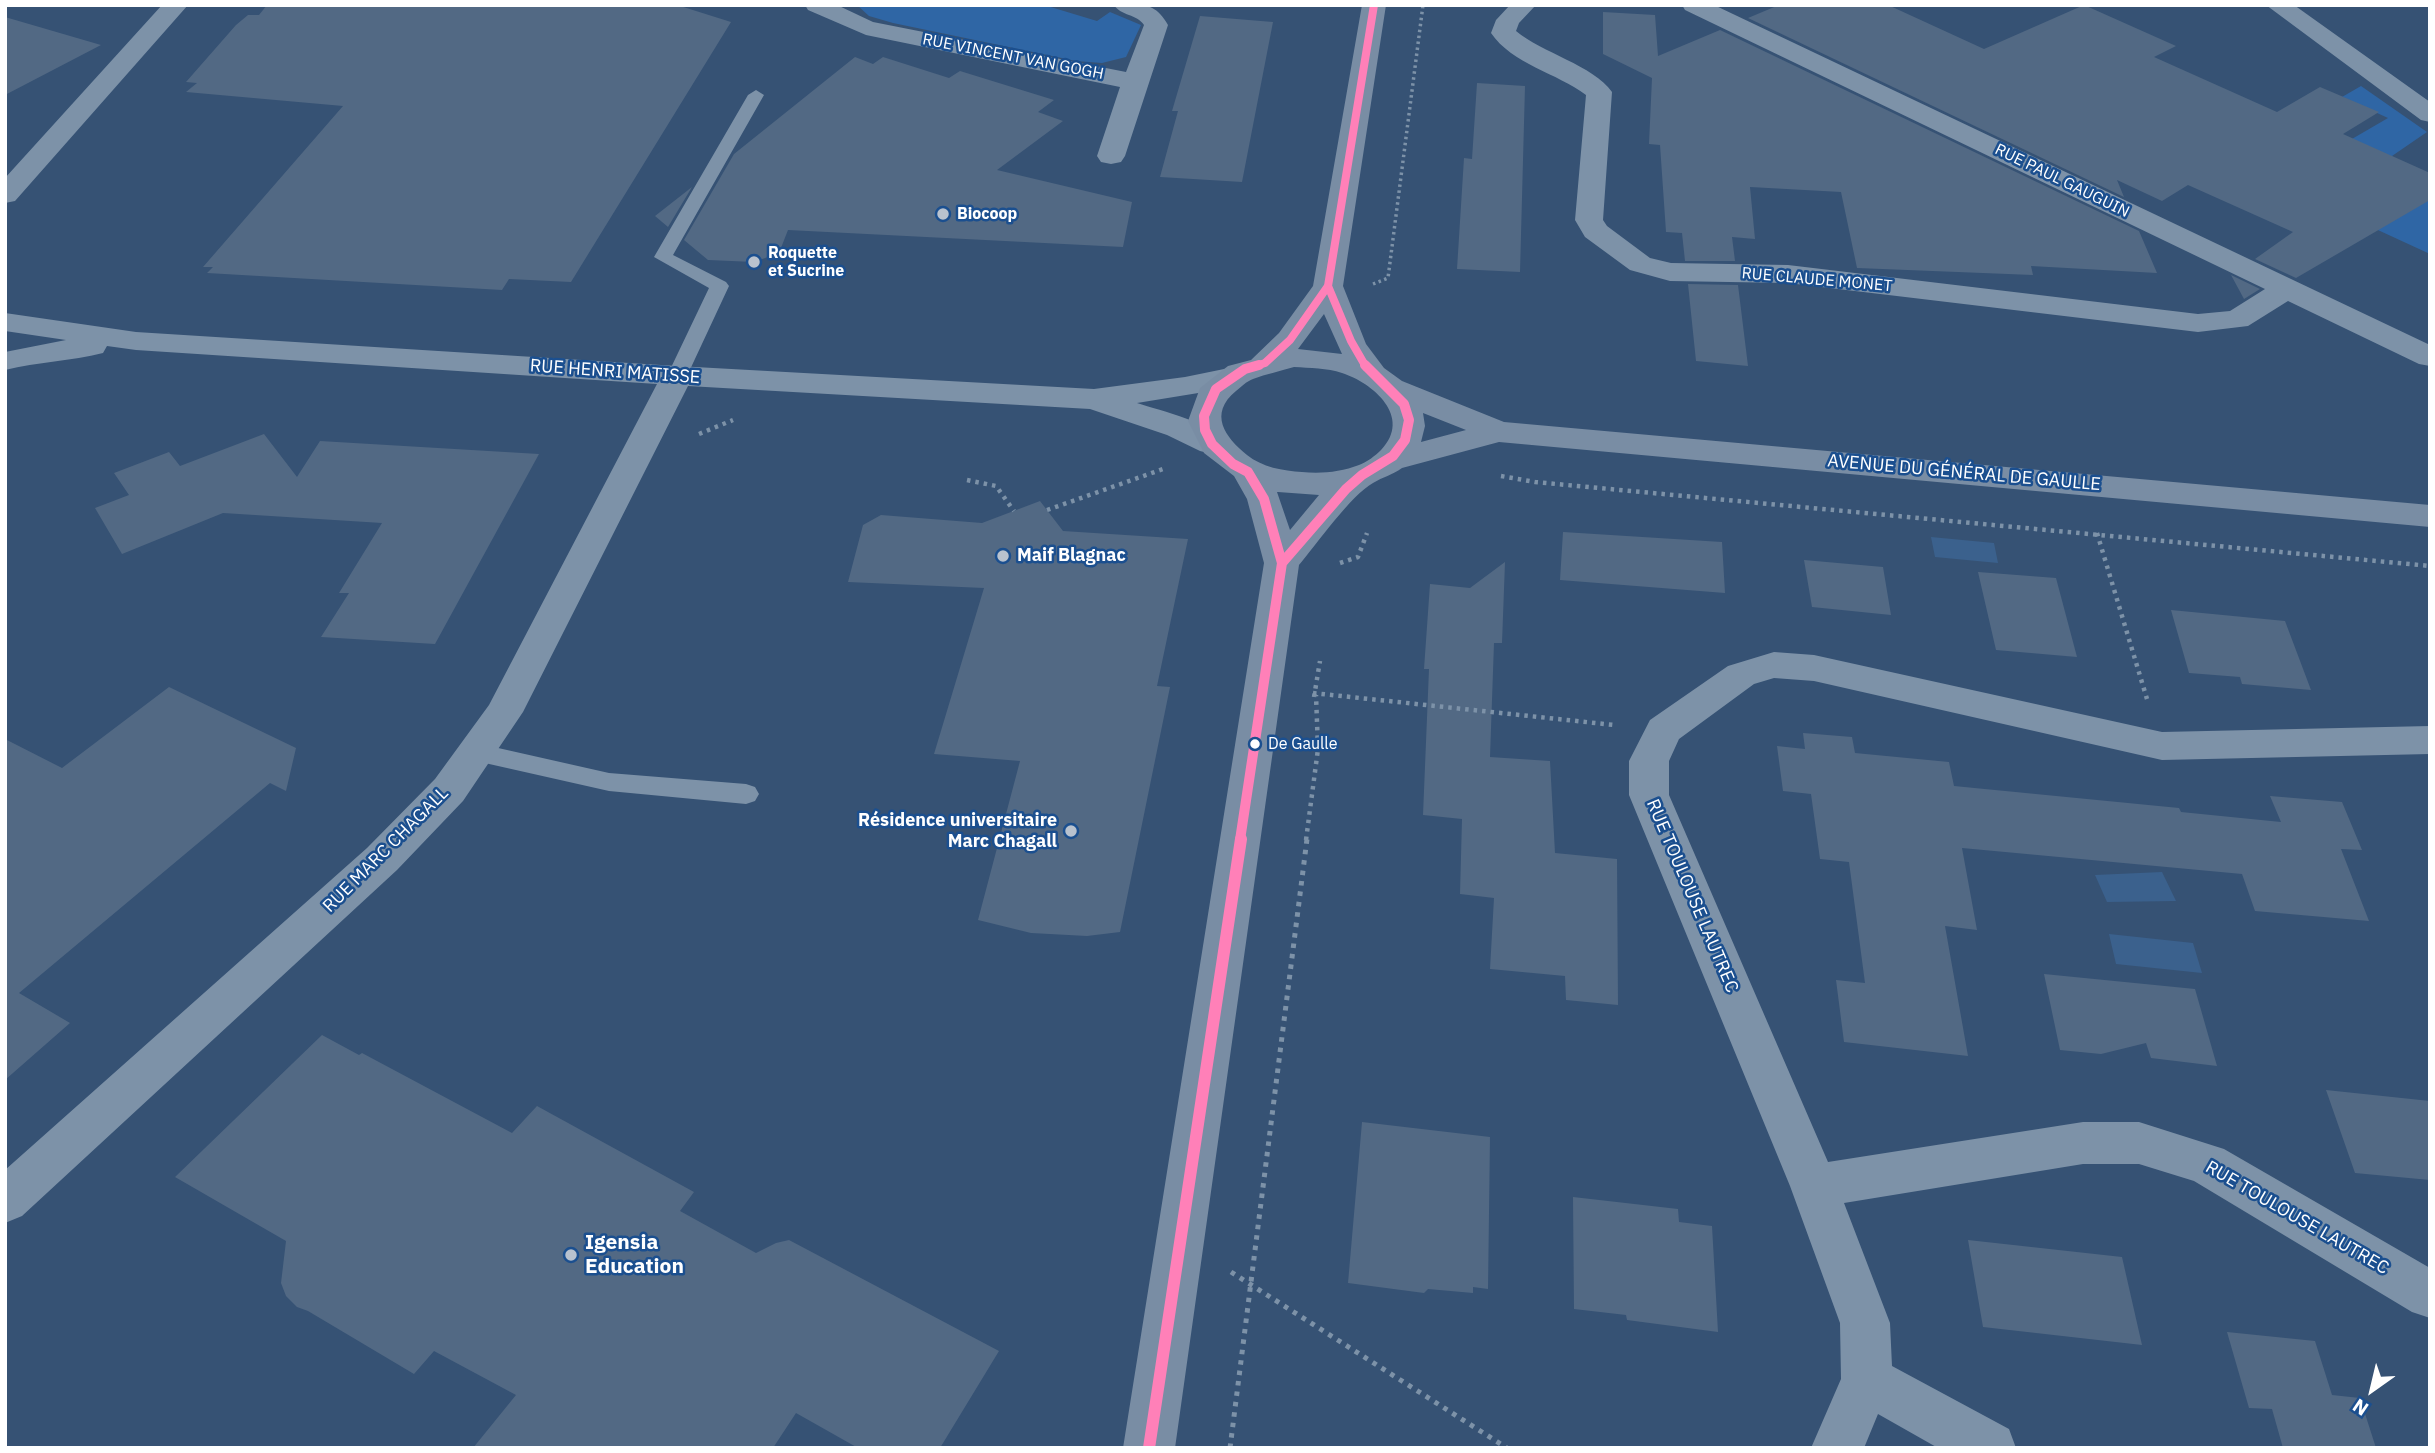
<!DOCTYPE html>
<html>
<head>
<meta charset="utf-8">
<style>
  body { margin:0 }
  #map { position:relative; width:2435px; height:1453px; overflow:hidden; background:#365274; font-family:"IBM Plex Sans",sans-serif }
  canvas { display:block }
  .frame { position:absolute; inset:0; border:7px solid #fff; pointer-events:none }
  .north { position:absolute; left:2337px; top:1355px; width:70px; height:70px; -webkit-text-stroke:5px #1b4f8f; paint-order:stroke; rotate:214deg; font-size:19px; font-weight:700; line-height:28px; text-align:center; color:#fff }
  .north::after { content:''; display:block; margin:auto; width:24px; height:32px; background:#fff; clip-path:polygon(50% 0,100% 100%,50% 72%,0 100%) }
</style>
</head>
<body>
<div id="map">
<canvas width="2435" height="1453"></canvas>
<div class="frame"></div>
<div class="north">N</div>
</div>
<script>
const ctx = document.querySelector('canvas').getContext('2d');
ctx.lineJoin = 'round';
function paint(path, color) { ctx.fillStyle = color; ctx.fill(path, 'evenodd'); }
function trace(path, color, width, dash) { ctx.strokeStyle = color; ctx.lineWidth = width; ctx.lineCap = dash ? 'butt' : 'round'; ctx.setLineDash(dash || []); ctx.stroke(path); }
function write(font, color, halo, rows, align = 'center') {
  ctx.font = font + ' "IBM Plex Sans",sans-serif'; ctx.lineWidth = 5; ctx.setLineDash([]); ctx.textBaseline = 'middle'; ctx.strokeStyle = halo; ctx.fillStyle = color; for (const [text, x, y, turn = 0] of rows) {
    ctx.save(); ctx.translate(x, y); ctx.rotate((+turn || 0) * Math.PI / 180); ctx.textAlign = isNaN(turn) ? turn : align; if (halo) ctx.strokeText(text, 0, 0); ctx.fillText(text, 0, 0); ctx.restore();
  }
}
paint(new Path2D(`
  M857,5H1044L1097,21L1110,12L1141,25L1126,57L1102,63L1076,61L893,23L869,16Z
  M2361,86L2427,132L2392,156L2430,200V254L2304,196L2321,157L2388,118L2342,97Z`), '#2f66a5');
paint(new Path2D(`
  M1931,537L1994,543L1998,563L1935,557Z
  M2162,872L2176,901L2107,902L2095,875Z
  M2109,934L2193,943L2202,973L2116,964Z`), '#3b618d');
paint(new Path2D(`
  M267,5H677L731,22L571,282L509,279L502,290L207,273L213,267H203L343,106L186,92L197,83L186,82L236,25L248,15H259Z
  M1779,5H1888L1984,49L2084,5L2176,46L2154,57L2277,112L2320,87L2379,112L2343,134L2430,173V200L2296,278L2255,259L2293,232L2188,185L2162,201L2117,180L2124,197L1748,18Z
  M1603,12L1655,15L1658,56L1720,30L2139,231L2157,273L2031,266L2033,275L1857,268L1841,192L1750,187L1755,239L1732,237L1735,261H1685L1682,233L1666,232L1660,145L1649,144L1652,78L1603,54Z
  M1200,16L1273,22L1242,182L1160,177L1178,111H1172Z
  M5,17L101,45L5,95Z
  M855,57L873,64L883,57L949,78L960,71L1054,100L1038,112L1063,121L997,170L1132,202L1123,247L788,230L779,253L754,262L708,260L684,240L734,154Z
  M1477,83L1525,86L1520,272L1457,269L1464,158L1472,159Z
  M692,187L668,227L655,216Z
  M2231,275L2260,289L2244,299Z
  M1688,284L1738,285L1748,366L1696,361Z
  M264,434L297,477L320,441L539,454L435,644L321,637L349,593H339L382,523L223,513L122,554L95,508L129,495L114,473L169,452L180,466Z
  M1040,501L1063,531L1188,539L1157,686L1170,687L1120,932L1087,936L1031,933L978,920L1020,761L934,754L984,588L848,582L863,525L881,515L982,523Z
  M1563,532L1722,542L1725,593L1560,580Z
  M1804,560L1883,567L1891,615L1812,607Z
  M1505,562L1502,643H1494L1490,757L1550,761L1555,853L1617,859L1618,1005L1566,1000L1565,976L1490,969L1494,898L1460,894L1462,819L1423,815L1429,669H1424L1430,584L1470,588Z
  M1978,572L2056,578L2077,657L1996,650Z
  M2171,610L2285,621L2311,690L2242,684L2240,677L2189,673Z
  M169,687L296,748L286,791L270,783L19,993L70,1023L5,1080V739L62,768Z
  M1803,733L1852,737L1855,753L1949,762L1954,786L2179,808L2181,812L2281,822L2270,796L2342,802L2362,850L2341,849L2369,921L2255,911L2242,874L1962,848L1977,930L1945,926L1968,1056L1844,1042L1836,980L1865,983L1849,862L1820,859L1811,794L1783,791L1777,746L1805,749Z
  M2044,974L2195,989L2217,1066L2151,1058L2146,1043L2101,1054L2060,1050Z
  M322,1035L359,1055L362,1053L512,1133L537,1106L694,1192L680,1211L756,1253L776,1243L789,1240L999,1351L940,1448H858L796,1413L773,1448H473L516,1395L434,1351L414,1374L308,1311L297,1307L286,1296L281,1283L286,1241L175,1177Z
  M2326,1090L2430,1101V1180L2355,1173Z
  M1362,1122L1490,1137L1488,1289L1473,1287V1293L1428,1289L1424,1293L1348,1283Z
  M1573,1197L1678,1209L1679,1222L1712,1226L1718,1332L1627,1320L1626,1315L1574,1309Z
  M1968,1240L2122,1257L2142,1345L1983,1327Z
  M2227,1332L2315,1341L2332,1395L2360,1398L2376,1448H2283L2272,1409L2249,1408Z`), '#526984');
trace(new Path2D(`
  M1373,284L1388,278L1423,5`), '#7d92a8', 3.5, [2.5, 3.5]);
trace(new Path2D(`
  M699,434L733,420
  M1501,476L1535,482L2430,566
  M967,480L996,486L1014,511
  M1047,510L1166,468
  M2097,533L2147,699
  M1340,563L1358,557L1367,533
  M1313,693L1614,725
  M1314,697L1320,661
  M1306,840L1318,749L1316,695`), '#7d92a8', 4.5, [3.5, 5]);
trace(new Path2D(`
  M1231,1272L1507,1448
  M1230,1448L1307,839`), '#7d92a8', 5, [4.5, 6]);
paint(new Path2D(`
  M756,90L764,95L673,255L726,282L729,286L687,376L684,380H670L667,376L709,288L654,257L748,95Z
  M476,743L609,773L746,784L755,787L759,794L755,801L746,804L609,791L467,759L464,752L467,745Z`), '#7d92a8');
paint(new Path2D(`
  M162,5H188L15,201L5,203V178Z
  M805,5H837L873,22L1126,72L1144,25C1137,14 1121,16 1114,5C1139,5 1154,0 1168,25L1125,156L1121,162L1111,164L1101,162L1097,156L1120,87L866,35L808,10Z
  M1510,5H1536L1519,23L1516,31C1542,53 1593,65 1612,92L1603,220L1607,226L1650,258L1671,263L1788,265L2198,314L2230,311L2265,289L1685,10L1682,5H1714L2430,345V366L2419,364L2288,301L2248,326L2198,332L1788,283L1670,281L1630,270L1585,237L1575,220L1586,95C1557,73 1512,64 1491,33L1496,20Z
  M2266,5H2294L2430,102V122L2421,120Z
  M5,313L136,332L677,366L1094,389L1185,377L1229,368L1240,371L1245,378L1240,385L1229,388L1137,403C1161,411 1215,423 1228,444L1224,451L1212,454L1200,451L1167,435L1090,409L688,386L523,712L463,801L397,870L22,1216L5,1223V1170L367,848L435,779L489,705L657,384L136,350L107,346L103,353C71,361 38,362 5,370V352L66,340L5,331Z
  M1774,652L1814,655L2162,732L2430,726V754L2162,760L1814,681L1774,678L1754,684L1679,739L1669,761V795L1828,1162L2083,1122H2139L2224,1149L2430,1268V1318L2412,1312L2194,1181L2139,1164H2083L1844,1203L1890,1323L1892,1366L2009,1429L2016,1448H1938L1878,1414L1864,1448H1811L1841,1379L1840,1323L1790,1186L1629,795V761L1650,720L1728,666Z`), '#7d92a8');
paint(new Path2D(`
  M1362,5H1386L1343,286L1366,344L1384,368L1402,381L1504,422L2430,505V527L1499,442L1402,468C1392,475 1383,477 1373,483C1351,495 1316,545 1299,565L1175,1448H1123L1264,563L1247,499L1234,476L1204,453L1188,421L1200,388L1228,366L1251,360L1279,333L1313,286ZM1324,314L1342,354L1298,349ZM1294,367C1310,368 1327,368 1342,373C1373,383 1413,417 1381,450C1375,456 1367,462 1359,465C1341,472 1321,474 1302,472C1283,471 1262,467 1247,455C1225,437 1208,414 1236,391C1241,387 1247,381 1253,379C1266,374 1281,371 1294,367ZM1423,413L1466,430L1421,442L1425,426ZM1277,492H1278L1319,495L1290,530Z`), '#798da4');
trace(new Path2D(`
  M1328,286L1351,341L1366,367
  M1253,367L1265,363L1290,340L1328,286L1374,5`), '#ff80b8', 8);
trace(new Path2D(`
  M1282,563L1346,489L1362,475L1393,456L1405,440L1409,420L1404,404L1365,365
  M1240,840L1282,563L1264,499L1248,472L1233,464L1212,444L1205,430L1204,416L1216,389L1245,369L1259,365`), '#ff80b8', 10);
trace(new Path2D(`
  M1149,1448L1241,839`), '#ff80b8', 12);
for (const [x, y, r, color] of [
  [943,214,7,"#b9c2ce"],
  [754,262,7,"#b9c2ce"],
  [1003,556,7,"#b9c2ce"],
  [1255,744,6,"#fff"],
  [1071,831,7,"#b9c2ce"],
  [571,1255,7,"#b9c2ce"]
]) { const dot = new Path2D(); dot.arc(x, y, r, 0, 2 * Math.PI); ctx.fillStyle = color; ctx.fill(dot); trace(dot, '#1b4f8f', 2.5); }
write('16px', '#fff', '#1b4f8f', [
  ["RUE VINCENT VAN GOGH",1013,57,11],
  ["RUE PAUL GAUGUIN",2062,181,26],
  ["RUE CLAUDE MONET",1817,280,5]
]);
write('bold 16px', '#fff', '#1b4f8f', [
  ["Biocoop",957,214],
  ["Roquette",768,253],
  ["et Sucrine",768,271]
], 'left');
write('16px', '#fff', '#1b4f8f', [
  ["De Gaulle",1268,744]
], 'left');
write('18px', '#fff', '#1b4f8f', [
  ["RUE HENRI MATISSE",615,372,4],
  ["AVENUE DU GÉNÉRAL DE GAULLE",1964,473,5],
  ["RUE MARC CHAGALL",386,850,-45],
  ["RUE TOULOUSE LAUTREC",1692,896,67],
  ["RUE TOULOUSE LAUTREC",2297,1218,30]
]);
write('bold 18px', '#fff', '#1b4f8f', [
  ["Maif Blagnac",1017,556],
  ["Résidence universitaire",1057,821,"right"],
  ["Marc Chagall",1057,842,"right"]
], 'left');
write('bold 21px', '#fff', '#1b4f8f', [
  ["Igensia",585,1243],
  ["Education",585,1267]
], 'left');
</script>
</body>
</html>
